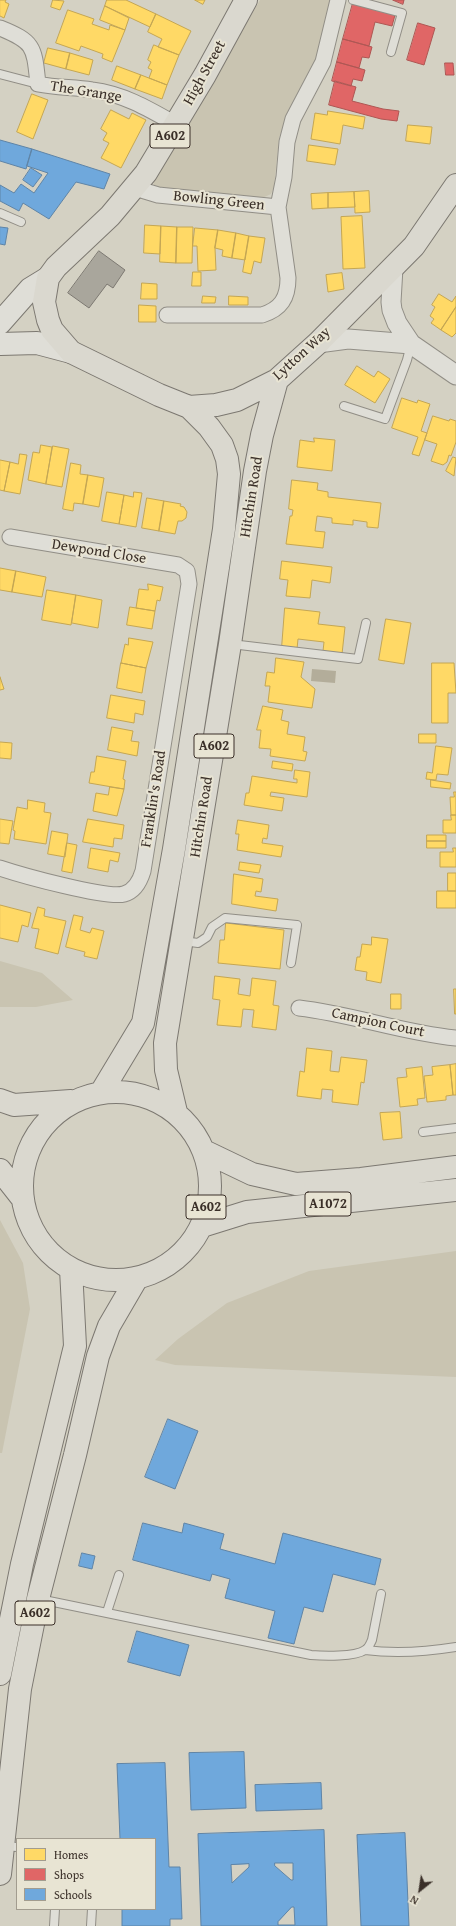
<!DOCTYPE html>
<html>
<head>
<meta charset="utf-8">
<style>
  body { margin:0 }
  #map { position:relative; width:456px; height:1926px; overflow:hidden; background:#d4d1c3; font-family:"Gentium Book Plus",serif }
  canvas { display:block }
  .legend { position:absolute; left:16px; top:1838px; width:140px; height:72px; box-sizing:border-box; background:#e8e4d3; border:1px solid #a29c8f; margin:0; padding:5px 7px; list-style:none; font-size:12px; color:#3a2f28 }
  .legend li { display:flex; align-items:center; gap:8px; height:20px }
  .legend b { width:20px; border:1px solid #a29c8f }
  .north { position:absolute; left:400px; top:1870px; width:40px; height:40px; -webkit-text-stroke:3px #e8e4d3; paint-order:stroke; rotate:210deg; font-size:11px; font-weight:700; line-height:16px; text-align:center; color:#3a2f28 }
  .north::after { content:''; display:block; margin:auto; width:14px; height:18px; background:#3a2f28; clip-path:polygon(50% 0,100% 100%,50% 72%,0 100%) }
</style>
</head>
<body>
<div id="map">
<canvas width="456" height="1926"></canvas>
<ul class="legend">
<li><b style="height:11px;background:#ffd966"></b>Homes</li>
<li><b style="height:11px;background:#e06666"></b>Shops</li>
<li><b style="height:11px;background:#6fa8dc"></b>Schools</li>
</ul>
<div class="north">N</div>
</div>
<script>
const ctx = document.querySelector('canvas').getContext('2d');
ctx.lineJoin = 'round';
function paint(path, color) { ctx.fillStyle = color; ctx.fill(path, 'evenodd'); }
function trace(path, color, width, dash) { ctx.strokeStyle = color; ctx.lineWidth = width; ctx.lineCap = dash ? 'butt' : 'round'; ctx.setLineDash(dash || []); ctx.stroke(path); }
function write(font, color, halo, rows, align = 'center') {
  ctx.font = font + ' "Gentium Book Plus",serif'; ctx.lineWidth = 4; ctx.setLineDash([]); ctx.textBaseline = 'middle'; ctx.strokeStyle = halo; ctx.fillStyle = color; for (const [text, x, y, turn = 0] of rows) {
    ctx.save(); ctx.translate(x, y); ctx.rotate((+turn || 0) * Math.PI / 180); ctx.textAlign = isNaN(turn) ? turn : align; if (halo) ctx.strokeText(text, 0, 0); ctx.fillText(text, 0, 0); ctx.restore();
  }
}
paint(new Path2D(`
  M260,0H331L319,53L286,118L279,138L274,187L271,194L260,199L158,188L154,186L153,179L188,125Z
  M0,961L42,973L73,1000L36,1007H0Z
  M0,1220L23,1263L30,1309L2,1453H0Z
  M456,1251V1377L175,1365L155,1360L178,1339L227,1303L309,1271Z`), '#c9c4b1');
paint(new Path2D(`
  M312,669L336,671L335,683L311,681Z`), '#b3ad9a');
const homes = new Path2D(`
  M0,0H6L5,2L9,4L4,18L0,16Z
  M53,0L64,1L60,10L51,7Z
  M107,0H126L156,14L150,27L105,6Z
  M195,0H205L203,4Z
  M105,6L129,18L125,30L100,20Z
  M68,10L94,19L92,24L109,30L110,25L125,30L112,62L102,58L103,54L81,46L79,51L56,43Z
  M156,14L191,31L179,55L158,47L162,39L148,32Z
  M154,45L179,55L167,85L149,78L152,70L148,68L151,62L148,60Z
  M48,48L70,53L66,69L44,63Z
  M70,53L93,60L89,75L66,69Z
  M117,66L141,75L135,89L112,80Z
  M141,75L167,85L162,99L135,89Z
  M32,94L48,100L33,139L17,132Z
  M111,110L129,119L132,113L146,120L121,168L101,158L109,143L103,140L107,133L101,129Z
  M328,111L365,117L363,129L343,125L340,144L311,139L315,113L327,115Z
  M408,125L432,127L430,144L406,141Z
  M309,145L338,149L335,165L307,161Z
  M369,191L370,212L355,213L354,192Z
  M354,192L355,207L328,208V193Z
  M328,193V208L312,209L311,194Z
  M362,216L365,268L343,269L341,217Z
  M145,225L161,226L160,254L144,253Z
  M161,226L177,227L176,263L160,262Z
  M177,227H193L192,263H176Z
  M195,228L218,230L215,248L216,270L198,271L197,246H193Z
  M218,230L236,233L232,258L222,256L223,250L215,248Z
  M236,233L249,236L245,260L232,258Z
  M249,236L265,238L261,263L254,261L251,274L243,272Z
  M193,272H201V286H192Z
  M342,273L344,289L328,292L326,275Z
  M142,283L157,284V299H141Z
  M439,294L452,302L456,296V307L441,330L431,323L434,319L430,316L435,307L432,305Z
  M203,296L216,297L215,303H202Z
  M229,296L248,297V305H229Z
  M139,305L156,306V322H139Z
  M456,307V333L452,337L441,330Z
  M357,366L374,377L378,371L390,379L375,403L345,385Z
  M402,398L417,403L418,400L430,404L421,431L427,433L419,456L412,454L418,437L392,428Z
  M433,416L449,421L450,419L456,421V442L451,456L449,455L447,462L443,465L431,461L437,444L425,440Z
  M314,438L335,440L332,471L297,467L300,440L314,442Z
  M41,445L52,447L46,484L28,480L33,452L39,453Z
  M53,446L69,449L62,487L46,484Z
  M20,454L27,455L20,494L4,491L10,462L18,464Z
  M453,457L456,458L454,476L446,471Z
  M0,460L10,462L4,491L0,490Z
  M71,463L81,465L80,474L88,475L83,504L74,503L73,511L63,509Z
  M88,475L104,478L99,507L83,504Z
  M292,480L318,483L317,490L328,492V497L381,503L378,528L367,527V522L353,520V525L332,523V518L317,516L315,531L325,532L323,548L286,544L290,516H292L293,510L289,509Z
  M107,492L124,495L119,524L102,521Z
  M134,492L142,493L136,527L119,524L124,495L133,497Z
  M147,498L164,501L159,531L142,528Z
  M164,501L181,504L180,506L184,507L187,512L186,518L182,521H178L175,534L159,531Z
  M282,561L332,567L330,583L312,580L310,598L286,596L288,580L280,579Z
  M0,568L16,571L12,592L0,590Z
  M16,571L46,577L42,597L12,592Z
  M148,584L163,587L160,601L157,600L155,611L136,608L139,589L148,590Z
  M47,590L76,595L71,625L42,620Z
  M76,595L102,600L98,628L72,623Z
  M130,607L155,611L152,629L127,625Z
  M285,608L320,612L318,624L345,627L342,654L323,651L324,642L298,639L297,649L282,647Z
  M386,619L411,623L404,664L379,660Z
  M129,638L153,642L146,668L121,663L125,644L128,645Z
  M276,658L304,662L301,677L315,689L312,708L268,702L270,686H265L267,672L274,673Z
  M121,663L146,668L142,693L117,688Z
  M432,663H454L456,693H448V723H432Z
  M0,677L4,689L0,690Z
  M111,695L145,701L143,715L135,713L134,723L107,718Z
  M263,706L283,710L281,720L289,722L287,734L305,737L303,751L307,752L305,761L270,756L271,749L259,748L261,730H257Z
  M112,727L133,731L131,741L139,742L137,756L108,750Z
  M419,734H436V743H419Z
  M0,742L12,743L11,759L0,758Z
  M436,746L452,748L448,775L437,774L436,780L426,779L427,772L432,773Z
  M97,756L126,761L123,779L125,780L124,789L89,783L91,772H94Z
  M273,761L293,764L292,771L272,768Z
  M295,770L310,772L307,797L271,792L270,796L284,798L282,811L244,805L246,793H249L252,776L297,783V779H294Z
  M431,780L451,783L450,789L431,787Z
  M110,787L124,789L117,816L93,811L96,793L108,795Z
  M454,792H456V815H451L450,797H454Z
  M28,800L45,803L44,812L51,813L46,844L14,839L15,831L13,830L17,807L27,809Z
  M451,815H456V833H443V820H451Z
  M0,819L13,821L9,844L0,843Z
  M88,819L124,825L122,839L114,838L113,847L83,842Z
  M238,820L269,825L267,839L263,838L262,843L283,846L281,857L237,850L239,834H236Z
  M52,831L68,834L65,857L48,854Z
  M427,835H446V841H427Z
  M427,841H446V848H427Z
  M67,843L77,845L72,873L62,871Z
  M91,848L120,853L118,862L110,860L108,872L88,868Z
  M453,848H456V867H440V852H453Z
  M240,862L261,865L259,873L239,870Z
  M448,873H456V891H448Z
  M234,874L263,879L261,892L256,891L255,896L278,899L276,911L232,904Z
  M437,891H456V908H437Z
  M0,905L31,913L28,927L22,925L18,942L0,938Z
  M38,907L45,909L44,916L66,921L58,954L35,948L39,929L32,928Z
  M74,915L83,917L80,930L90,933L92,928L104,931L97,959L84,956L85,952L66,947Z
  M226,923L284,930L280,969L218,963L220,940H224Z
  M372,937L388,939L381,983L366,980L367,972L355,970L357,957H360L362,944L371,945Z
  M215,976L240,979L238,994L250,996L252,978L276,981L273,1005L279,1006L276,1030L252,1027L254,1010L243,1009L241,1027L217,1025L220,1000L213,999Z
  M454,989H456V1014H455Z
  M391,994H401V1009H391Z
  M307,1048L332,1051L330,1071L339,1072L341,1057L367,1060L364,1083L361,1082L358,1105L332,1102L333,1090L322,1089L321,1099L297,1096L300,1071L304,1072Z
  M456,1064V1095H453L450,1065Z
  M450,1065L453,1095L446,1096V1100L427,1102L424,1076L433,1075L432,1067Z
  M422,1067L425,1098L417,1099L418,1105L400,1107L397,1078L407,1077L406,1069Z
  M400,1112L402,1138L383,1140L380,1113Z`);
paint(homes, '#ffd966');
trace(homes, '#c4a653', 1);
const shops = new Path2D(`
  M393,0H404L403,4Z
  M353,3L395,15L392,26L375,22L369,46L343,39Z
  M418,23L435,28L424,65L407,60Z
  M343,39L372,47L369,58L362,57L359,68L337,62Z
  M337,62L365,70L362,81L353,79L351,86L332,81Z
  M445,63H453L454,75H446Z
  M335,81L356,87L352,101L383,109L399,111L397,121L381,119L329,105Z`);
paint(shops, '#e06666');
trace(shops, '#ae5653', 1);
const schools = new Path2D(`
  M0,140L32,149L26,169L0,161Z
  M32,149L110,174L104,189L76,182L49,219L23,203L19,211L0,201V185L14,193L21,184L34,193L48,173L27,166Z
  M31,168L42,175L33,187L23,180Z
  M0,227L8,228L5,245L0,244Z
  M168,1419L198,1431L175,1489L145,1477Z
  M143,1523L182,1533L184,1523L224,1534L220,1549L275,1564L283,1533L381,1559L375,1585L333,1574L323,1612L304,1607L294,1644L268,1638L275,1611L225,1598L230,1579L212,1574L210,1581L133,1560Z
  M82,1553L95,1556L92,1569L79,1566Z
  M137,1631L189,1645L180,1676L128,1662Z
  M244,1752L246,1808L191,1810L189,1753Z
  M165,1763L169,1867H180L182,1919H170V1926H122V1909H155V1839H120L117,1764Z
  M321,1783L322,1809L256,1811L255,1785Z
  M324,1830L327,1926H201L198,1834ZM275,1863H293V1880H291L275,1866ZM249,1864V1867L232,1883L231,1865ZM292,1907H294L295,1925H278V1922Z
  M405,1833L409,1926H361L357,1835Z`);
paint(schools, '#6fa8dc');
trace(schools, '#5f84a6', 1);
const building = new Path2D(`
  M99,251L125,270L113,288L107,284L89,308L68,293Z`);
paint(building, '#a9a69c');
trace(building, '#7c7871', 1);
const service = new Path2D(`
  M353,0L402,13L391,52
  M0,74L38,84
  M0,213L21,222
  M344,406L385,419L407,360L411,344
  M231,644L358,659L366,623
  M183,941L198,943L207,937L212,927L225,918L297,925L291,963
  M423,1132L456,1128
  M39,1599L311,1655C323,1656 355,1657 365,1650C369,1648 370,1644 372,1640L381,1594
  M107,1612L119,1575
  M365,1650C396,1654 425,1652 456,1647
  M3,1846L17,1847
  M54,1926L55,1909
  M91,1926L92,1909`);
const minor = new Path2D(`
  M0,28C35,42 34,47 38,84C57,88 73,87 92,90C124,94 149,109 177,125
  M135,188L158,195L278,207
  M167,315H262C281,309 288,298 288,278L278,207L284,177L287,142L293,119L323,62L338,0
  M0,868C21,875 107,899 124,894C135,891 140,881 143,871L189,584L187,571L178,565L10,537
  M299,1008C352,1014 403,1033 456,1038`);
const tertiary = new Path2D(`
  M393,268L391,302L392,310L397,323L411,344L456,375
  M318,343L348,339L411,344`);
const secondary = new Path2D(`
  M0,323L30,289L48,278
  M0,344L37,343L71,352`);
const primary = new Path2D(`
  M246,0L205,75L146,173L110,216L56,267L48,278L44,302L48,320L52,330L71,352L159,395L189,407L216,405L237,400L277,380L318,343L414,246L456,185
  M102,1091L143,1023L174,849L224,529L229,474L227,459L222,445L209,427L189,407
  M22 1186a94 94 0 1 1 188 0a94 94 0 1 1-188 0Z
  M0,1100L14,1105L71,1101
  M176,1112L166,1070L165,1043L230,644L255,471L262,435L277,380
  M204,1151L252,1174L296,1184L361,1179L456,1167
  M0,1170L22,1198
  M202,1226L247,1212L456,1190
  M0,1674L22,1564L75,1346L71,1269
  M0,1874L20,1689L38,1599L75,1455L98,1356L109,1326L137,1278`);
trace(service, '#918e86', 10);
trace(minor, '#918e86', 17);
trace(tertiary, '#918e86', 21);
trace(secondary, '#7c7871', 24);
trace(primary, '#7c7871', 24);
trace(service, '#dfded7', 8);
trace(minor, '#dfded7', 15);
trace(tertiary, '#dfded7', 19);
trace(secondary, '#dfded7', 22);
trace(primary, '#dad8cf', 22);
for (const [x, y, w] of [
  [170,136,40],
  [214,746,40],
  [328,1204,46],
  [206,1207,40],
  [35,1613,40]
]) { const box = new Path2D(); box.roundRect(x - w / 2, y - 12, w, 24, 3); ctx.fillStyle = '#e8e4d3'; ctx.fill(box); trace(box, '#3a2f28', 1); }
write('bold 14px', '#3a2f28', null, [
  ["A602",170,136],
  ["A602",214,746],
  ["A1072",328,1204],
  ["A602",206,1207],
  ["A602",35,1613]
]);
write('15px', '#3a2f28', '#e8e4d3', [
  ["High Street",205,73,-61],
  ["The Grange",86,92,9],
  ["Bowling Green",219,201,6],
  ["Lytton Way",302,354,-42],
  ["Hitchin Road",252,497,-81],
  ["Dewpond Close",99,552,9],
  ["Franklin's Road",154,799,-81],
  ["Hitchin Road",202,817,-81],
  ["Campion Court",378,1023,12]
]);
</script>
</body>
</html>
